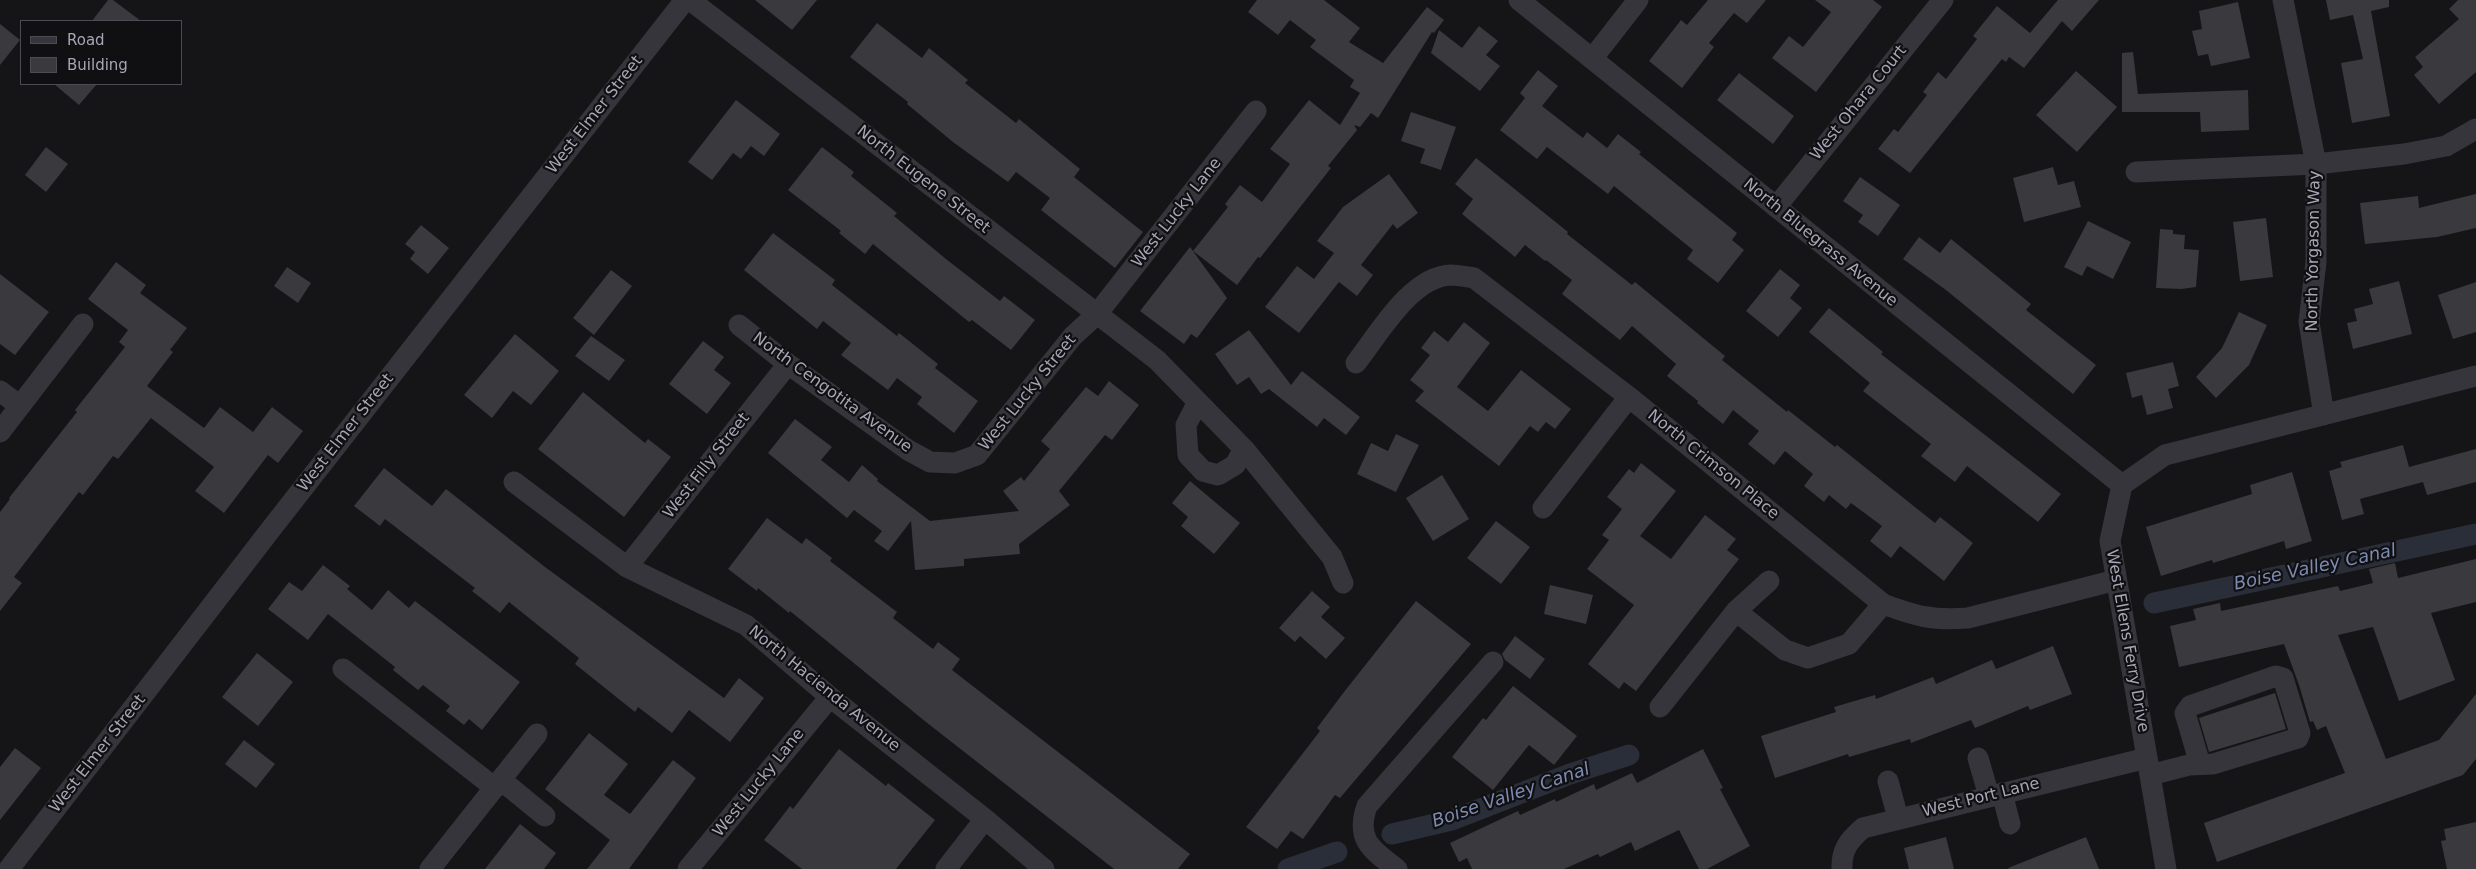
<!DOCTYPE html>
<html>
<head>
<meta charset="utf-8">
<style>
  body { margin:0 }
  #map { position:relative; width:2476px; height:869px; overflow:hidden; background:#151416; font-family:"DejaVu Sans",sans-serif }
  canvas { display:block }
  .legend { position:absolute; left:20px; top:20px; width:162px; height:65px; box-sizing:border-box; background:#100f11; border:1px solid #4c4b53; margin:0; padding:6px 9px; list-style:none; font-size:15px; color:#a6a6b6 }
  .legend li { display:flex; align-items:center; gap:10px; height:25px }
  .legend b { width:25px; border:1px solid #4c4b53 }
</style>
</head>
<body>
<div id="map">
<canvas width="2476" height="869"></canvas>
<ul class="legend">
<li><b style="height:6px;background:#36353b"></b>Road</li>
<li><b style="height:14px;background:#3a393e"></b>Building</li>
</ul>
</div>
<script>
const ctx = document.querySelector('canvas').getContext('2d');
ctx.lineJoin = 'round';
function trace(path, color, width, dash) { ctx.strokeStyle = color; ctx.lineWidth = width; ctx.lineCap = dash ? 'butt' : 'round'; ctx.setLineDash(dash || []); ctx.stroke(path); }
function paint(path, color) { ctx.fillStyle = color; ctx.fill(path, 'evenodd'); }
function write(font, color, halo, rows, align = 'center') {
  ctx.font = font + ' "DejaVu Sans",sans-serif'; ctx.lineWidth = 4.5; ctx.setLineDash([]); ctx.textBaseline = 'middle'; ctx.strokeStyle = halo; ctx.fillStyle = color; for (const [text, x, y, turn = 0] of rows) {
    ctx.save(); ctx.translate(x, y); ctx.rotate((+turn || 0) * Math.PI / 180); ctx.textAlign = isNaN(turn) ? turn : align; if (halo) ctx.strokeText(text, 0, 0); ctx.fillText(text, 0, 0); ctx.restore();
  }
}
trace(new Path2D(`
  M2154,603L2476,534
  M1392,834L1452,820L1570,774L1629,755
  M1288,869L1337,852`), '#2a2e39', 21);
paint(new Path2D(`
  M108,0H113L141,21H92Z
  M755,0H817L792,30Z
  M1257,0H1324L1360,28L1349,42L1383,63L1427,7L1444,20L1434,33L1432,32L1378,118L1371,113L1360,127L1354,125L1357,130L1328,166L1331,168L1260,258L1258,257L1237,285L1193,251L1228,207L1225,204L1240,185L1262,202L1290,164L1270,149L1309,100L1340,125L1360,93L1350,87L1354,80L1310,47L1316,40L1290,20L1278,35L1248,12Z
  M1708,0H1766L1747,23L1734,13L1709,43L1714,47L1682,88L1649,61L1681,20L1687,25Z
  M1815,0H1873L1882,7L1816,92L1772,58L1789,36L1803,47L1831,12Z
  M2058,0H2099L2072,31L2062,21L2024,68L2009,57L2006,62L2002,59L1910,173L1878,149L1894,129L1898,132L1927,95L1923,92L1938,72L1946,79L1977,39L1973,36L1997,6L2030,33Z
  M2326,0H2389V7L2371,11L2390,116L2352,123L2341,63L2363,59L2353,15L2330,20Z
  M2458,0H2476V72L2439,104L2414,75L2423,67L2415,57L2459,19L2449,9Z
  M2238,2L2250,58L2211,66L2208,54L2198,56L2192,31L2202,29L2199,11Z
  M877,23L922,58L929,48L968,80L965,83L1016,123L1019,119L1080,169L1074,177L1143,232L1115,268L1041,210L1050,198L1016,172L1008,182L953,142L907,104L908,102L850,57Z
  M0,24L20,40L0,65Z
  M1479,26L1498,41L1486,55L1500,66L1480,91L1431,53L1439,30L1462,48Z
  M2133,52L2138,94L2248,90L2249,130L2201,132L2200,112H2122V53Z
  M1538,70L1558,86L1542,106L1583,138L1587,132L1607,148L1618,134L1641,152L1639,154L1737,233L1732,240L1744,250L1718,283L1687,259L1693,250L1614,186L1608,194L1547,147L1537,159L1500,130L1525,98L1520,93Z
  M2076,71L2117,107L2077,152L2036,115Z
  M1739,73L1794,116L1773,144L1717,100Z
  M54,84H97L79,105Z
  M736,100L780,134L764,156L751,146L741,159L733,153L712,180L688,162Z
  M1411,112L1456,127L1441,170L1420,163L1425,149L1401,141Z
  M46,147L68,164L46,192L25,175Z
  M822,147L854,172L851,176L897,213L894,216L946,259L1000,301L1004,296L1035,320L1011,350L972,320L969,322L873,244L865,254L839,233L841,231L788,190Z
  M1476,158L1568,232L1567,234L1632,285L1635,282L1725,356L1722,360L1787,412L1788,410L1835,447L1837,445L1935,523L1940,517L1973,543L1944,581L1900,546L1891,558L1870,541L1882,526L1851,503L1846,509L1829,495L1824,502L1804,486L1813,474L1785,451L1774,465L1748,444L1759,431L1733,410L1723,424L1697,403L1698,401L1667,376L1676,364L1632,326L1620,340L1562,294L1572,280L1546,260L1545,261L1525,245L1515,257L1462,214L1473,199L1455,184Z
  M2053,167L2058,185L2074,181L2081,207L2024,222L2013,178Z
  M1389,174L1418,213L1397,229L1393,224L1361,265L1373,275L1357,296L1339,282L1299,333L1265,307L1297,266L1314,279L1334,253L1317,241L1343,207Z
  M1860,177L1900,205L1878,236L1858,222L1863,215L1843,201Z
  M2476,194V228L2437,237L2365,244L2360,203L2418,196L2419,208Z
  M2266,218L2273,277L2240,281L2233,222Z
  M2088,221L2131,242L2113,279L2087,266L2082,276L2064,267Z
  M421,225L449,248L428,274L410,259L415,252L405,244Z
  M2160,229L2173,230V234L2185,235L2184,249L2199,250L2196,287L2181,289L2156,288Z
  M773,233L835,280L832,285L897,336L899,333L938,364L935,368L978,401L954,433L917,404L922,397L897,378L888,390L841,355L851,343L823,321L817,329L744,270Z
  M1919,237L1940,253L1951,239L2031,304L2026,310L2096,365L2073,394L1946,290L1903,259Z
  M1190,247L1227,298L1197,338L1191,334L1184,344L1140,311Z
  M116,262L146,285L140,293L187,328L170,350L173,352L147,386L204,428L220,407L253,432L272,407L303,431L278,463L268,455L224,513L195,491L214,467L151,418L118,459L113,456L83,495L79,492L14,577L22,583L0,611V512L10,499L9,498L77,412L75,410L125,347L119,342L128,330L88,299Z
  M287,267L311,283L298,303L274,286Z
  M1780,269L1800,285L1790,298L1802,308L1778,337L1746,311Z
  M611,270L632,286L594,335L573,318Z
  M0,274L49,312L15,355L0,344Z
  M2399,281L2412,334L2353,349L2347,323L2357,321L2354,309L2373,304L2369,289Z
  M2476,282V332L2453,339L2438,295Z
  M1829,308L1883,352L1881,354L2061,494L2038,522L1967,466L1955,482L1921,456L1931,444L1863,391L1870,383L1809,332Z
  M2239,312L2267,325L2249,365L2216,398L2196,377L2222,348Z
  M1464,322L1490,343L1457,387L1488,411L1521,370L1571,409L1555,429L1546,422L1538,432L1530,426L1499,466L1415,401L1424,391L1410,380L1430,355L1421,348L1434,331L1448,342Z
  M1249,330L1291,385L1302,371L1360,417L1346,435L1324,418L1317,427L1269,389L1261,394L1249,377L1237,385L1215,354Z
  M515,334L559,371L531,405L513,391L492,418L464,395Z
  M591,336L625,360L609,381L575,356Z
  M703,341L724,357L714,370L731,383L707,414L669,384Z
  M2173,362L2179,386L2168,389L2173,408L2147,415L2142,395L2132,398L2126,373Z
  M1109,381L1139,405L1112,440L1105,435L1059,491L1070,505L1019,544L1020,554L964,559V566L915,570L911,521L888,551L874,541L882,531L854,510L847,518L768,453L795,419L832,447L821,460L849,482L862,465L878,479L877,481L930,521L1019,511L1003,491L1021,477L1024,481L1050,449L1041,441L1086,387L1098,396Z
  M583,392L645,443L648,439L671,457L624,517L538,449Z
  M1396,434L1419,445L1396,492L1357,474L1371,443L1388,451Z
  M2403,445L2409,467L2476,449V482L2427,495L2423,482L2360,499L2364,514L2342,520L2329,471L2342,467L2340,462Z
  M1641,463L1676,491L1640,536L1671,559L1705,515L1736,539L1727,550L1739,559L1636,691L1624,682L1619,689L1588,664L1634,605L1587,569L1609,540L1602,535L1622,509L1607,497L1629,469L1634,473Z
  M384,468L432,506L446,489L545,567L724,698L739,678L764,698L730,742L689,710L672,733L638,707L635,712L575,664L579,658L509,602L500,613L472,591L475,588L385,519L380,526L354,506Z
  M2292,472L2312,541L2286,549L2284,541L2213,563L2212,560L2161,576L2146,527L2252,494L2250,485Z
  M1442,475L1469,519L1433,541L1406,498Z
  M1190,481L1240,523L1214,554L1181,526L1188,517L1172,503Z
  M767,518L802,544L806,538L832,558L830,561L897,612L893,618L933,649L938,642L960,659L952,670L1190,854L1178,869H1114L926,722L790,611L789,613L758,588L757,591L728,569Z
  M1496,521L1530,547L1501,584L1467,558Z
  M2476,559V602L2431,613L2455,680L2399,701L2373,627L2338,635L2386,759L2439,740L2476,694V759L2463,775L2217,862L2204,823L2345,773L2326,726L2317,730L2313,721L2310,722L2299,685L2284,644L2179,667L2170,626L2196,620L2193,609L2220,603L2221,611L2338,586L2340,591L2373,583L2369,569L2395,563L2398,578Z
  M323,565L350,586L347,589L372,610L388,590L409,608L415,601L520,682L482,730L469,719L464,725L446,711L450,706L423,685L418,690L393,670L395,667L328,614L308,640L268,609L289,582L302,591Z
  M1550,585L1593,595L1586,624L1544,614Z
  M1312,591L1330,607L1321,617L1345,638L1326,659L1300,636L1295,642L1279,628Z
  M1416,601L1471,644L1340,798L1335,795L1303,839L1291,831L1277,849L1246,827L1320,731L1317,728L1344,692Z
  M1515,636L1545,659L1530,679L1505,660L1502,654Z
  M2053,646L2072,694L2030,710L2028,706L1975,728L1971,720L1911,743L1910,739L1849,757L1848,754L1775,778L1761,736L1836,712L1834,707L1875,695L1876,699L1933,677L1936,684L1992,660L1996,669Z
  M257,653L293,682L258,726L222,697Z
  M1513,686L1577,736L1554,765L1529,745L1493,790L1452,757L1483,718L1486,720Z
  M2275,693L2286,729L2209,752L2199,718Z
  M589,733L628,764L604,795L630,814L673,760L696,778L629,869H587L610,840L545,789Z
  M244,740L275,764L256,788L225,764Z
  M15,748L41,768L0,820V767Z
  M839,749L886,786L888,783L935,820L896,869H802L764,840L790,806L793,809Z
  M1703,749L1723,788L1720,789L1750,846L1707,869H1699L1679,830L1635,851L1631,842L1600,857L1598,854L1564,869H1472L1467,858L1459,862L1450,843L1518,811L1520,815L1555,799L1556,802L1594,784L1596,790L1632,773L1637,783Z
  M2476,822V869H2447L2441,841L2446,840L2444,829Z
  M520,824L556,853L544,869H485Z
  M1946,837L1954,869H1909L1904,848Z
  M2086,837L2099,869H2009L2008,868Z`), '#3a393e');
trace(new Path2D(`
  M690,0L1157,360L1244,449L1332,557L1343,583
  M1519,0L2122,485
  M2283,0L2316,164V262L2309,322L2324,415
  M1592,59L1638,0
  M2136,172L2316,164L2404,154L2446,146L2476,129
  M1776,207L1943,0
  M739,325L788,364L908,450L930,462L955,463L977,455L1073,336L1097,314L1256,111
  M1356,363C1378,335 1411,276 1451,275C1458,275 1467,277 1474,278L1629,397L1883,604C1916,616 1932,621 1968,618L2116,580
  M0,391L20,406
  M1198,402L1186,425L1188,455L1203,471L1218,475L1235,465L1244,449
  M0,432L83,324
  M514,482L627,567L746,625L830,697L985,819L1044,869
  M1543,508L1629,397
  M627,567L788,364
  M1736,611L1785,650L1808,658L1849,644L1883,604
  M343,669L495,788
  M1660,707L1736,611L1769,581
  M1978,758L1989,796
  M2150,775L2189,765L2213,764L2298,738L2300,733L2283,678L2276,676L2190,706L2185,713L2200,764
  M501,780L545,816
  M1888,781L1898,818
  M2002,793L2010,824
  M9,869L271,529L685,0
  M430,869L537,734
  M688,869L830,697
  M946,869L985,819
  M1397,869C1372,850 1355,840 1367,806L1493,662
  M1842,869C1841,850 1849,840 1863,828L2147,758
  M2166,869L2110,541L2122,485L2165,455L2476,376`), '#36353b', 21);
write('16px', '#a6a6b6', '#100f11', [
  ["West Ohara Court",1859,103,-51],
  ["West Elmer Street",595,115,-52],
  ["North Eugene Street",923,180,38],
  ["West Lucky Lane",1177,213,-52],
  ["North Bluegrass Avenue",1820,243,39],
  ["North Yorgason Way",2314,251,-89],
  ["North Cengotita Avenue",832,393,36],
  ["West Lucky Street",1028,393,-51],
  ["West Elmer Street",346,433,-52],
  ["North Crimson Place",1713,465,39],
  ["West Filly Street",707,466,-52],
  ["West Ellens Ferry Drive",2127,641,80],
  ["North Hacienda Avenue",824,689,39],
  ["West Elmer Street",98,754,-52],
  ["West Lucky Lane",759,783,-51],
  ["West Port Lane",1981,798,-14]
]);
write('italic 18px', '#7d8ab1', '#100f11', [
  ["Boise Valley Canal",2315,568,-12],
  ["Boise Valley Canal",1511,796,-19]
]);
</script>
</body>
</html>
